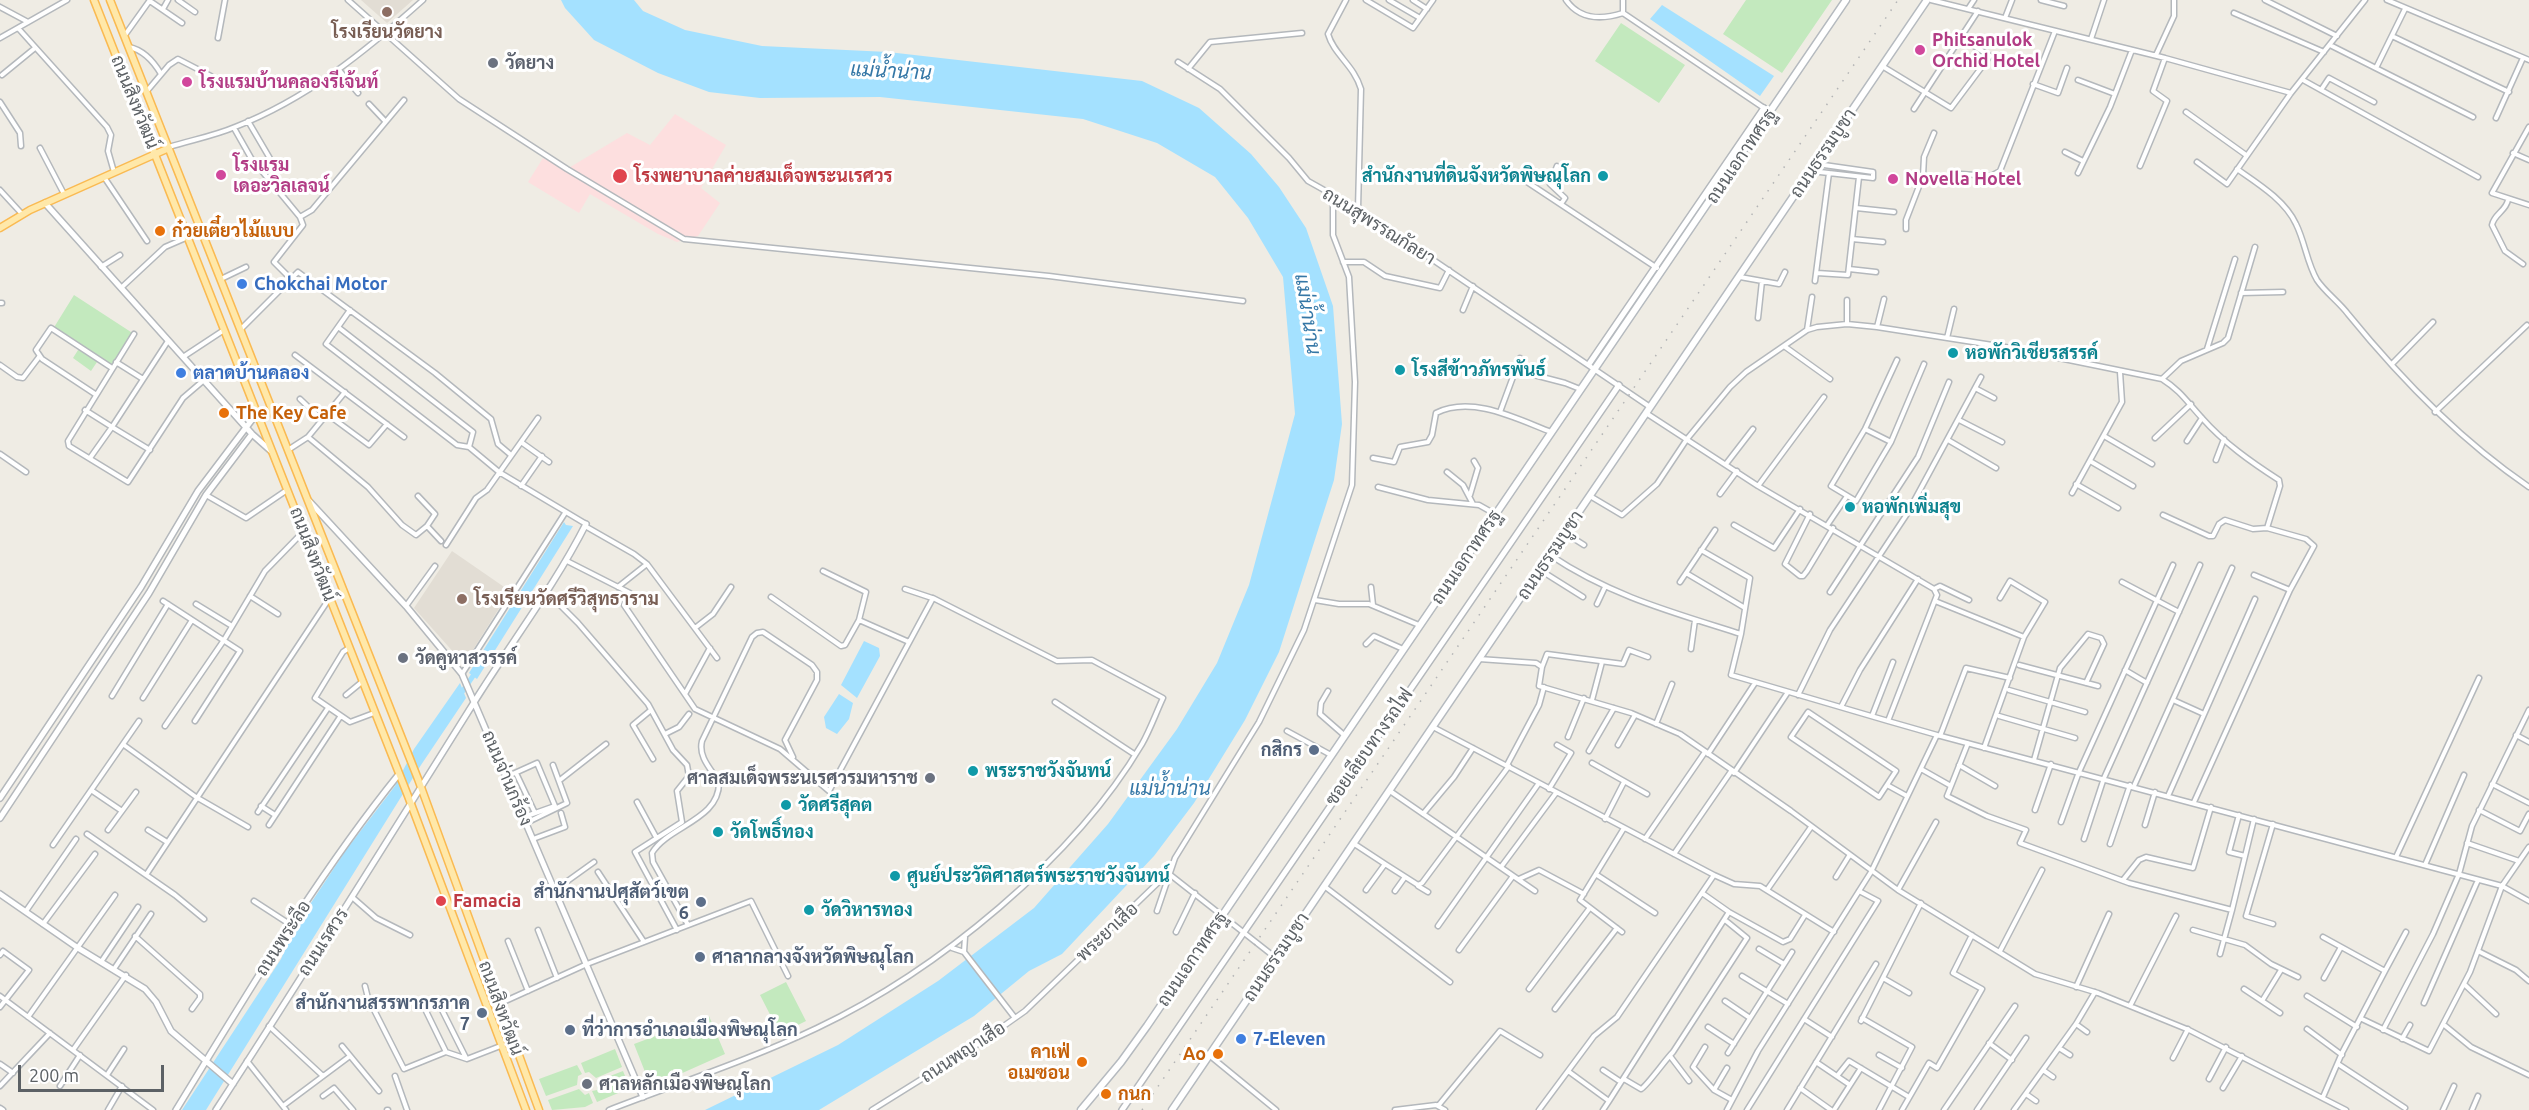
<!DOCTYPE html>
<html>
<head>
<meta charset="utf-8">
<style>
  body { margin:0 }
  #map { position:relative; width:2529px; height:1110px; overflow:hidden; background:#efece4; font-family:Ubuntu,sans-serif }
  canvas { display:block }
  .scale { position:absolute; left:18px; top:1065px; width:146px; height:27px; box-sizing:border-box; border:3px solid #5c6165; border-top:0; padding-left:8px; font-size:18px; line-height:21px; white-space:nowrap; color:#5c6165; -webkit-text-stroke:4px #fff; paint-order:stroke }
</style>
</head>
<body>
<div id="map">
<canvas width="2529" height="1110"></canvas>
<div class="scale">200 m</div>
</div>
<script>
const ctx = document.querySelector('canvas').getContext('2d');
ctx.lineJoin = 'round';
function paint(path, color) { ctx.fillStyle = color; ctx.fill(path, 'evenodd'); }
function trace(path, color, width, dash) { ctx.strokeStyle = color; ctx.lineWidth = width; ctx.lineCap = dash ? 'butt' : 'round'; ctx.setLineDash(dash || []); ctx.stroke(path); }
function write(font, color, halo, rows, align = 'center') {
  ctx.font = font + ' Ubuntu,Sarabun,sans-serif'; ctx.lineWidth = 6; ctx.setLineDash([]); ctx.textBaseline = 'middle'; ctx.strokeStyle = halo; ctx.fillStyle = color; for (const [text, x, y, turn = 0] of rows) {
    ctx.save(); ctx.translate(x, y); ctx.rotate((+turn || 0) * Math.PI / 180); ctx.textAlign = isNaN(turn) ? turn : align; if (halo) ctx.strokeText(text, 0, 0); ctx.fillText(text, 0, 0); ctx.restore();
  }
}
paint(new Path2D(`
  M361,0H413L387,23Z
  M452,551L510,591L464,664L414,608Z`), '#e2ddd4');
paint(new Path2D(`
  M675,114L726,145L701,188L720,203L698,236L677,242L658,234L590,194L579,213L528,182L543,158L567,169L627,133L650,145Z`), '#fddfdf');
paint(new Path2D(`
  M1746,0H1832L1782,73L1723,34Z
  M1621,23L1685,65L1659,103L1595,61Z
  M74,295L134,334L112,368L99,359L91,371L73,358L80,347L53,329Z
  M786,982L806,1021L780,1034L760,995Z
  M709,1016L725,1054L651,1087L634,1044Z
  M615,1049L622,1067L596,1078L589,1072L585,1073L581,1063Z
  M577,1065L582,1074L578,1076L577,1085L546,1096L539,1079Z
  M623,1071L630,1088L597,1102L592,1091L597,1090V1081Z
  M579,1089L585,1095L589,1093L593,1103L585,1107L552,1110L548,1100Z`), '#c3e9be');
paint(new Path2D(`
  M561,0H634L643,11L685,30L762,46L888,52L1142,81L1199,108L1251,154L1279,187L1306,228L1333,306L1342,424L1334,480L1279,652L1245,720L1194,803L1154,856L1062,954L1029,971L974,1016L819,1110H705L838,1045L938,981L1034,908L1108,824L1177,729L1217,663L1249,585L1295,414L1283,277L1248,218L1215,177L1157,143L1083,119L880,97L760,98L709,92L658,73L594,40L565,8Z
  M1662,5L1774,76L1760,96L1650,19Z
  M564,522L566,525L573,526L477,679L469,673Z
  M864,641L879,648L880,656L857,698L841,685Z
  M460,683L466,698L421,765L206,1110H182L281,959L295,927L346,850L395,786L414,749Z
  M839,694L853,703L849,719L837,734L826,728L824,717Z`), '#a4e1ff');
trace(new Path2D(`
  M460,695L475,673`), '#a4e1ff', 5);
const minor = new Path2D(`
  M178,0L195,12
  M348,0L459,99L567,169L684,239L1049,276L1243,301
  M1346,0L1328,34C1334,55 1354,65 1361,89L1358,209
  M1366,0L1413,28L1433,0
  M1389,0L1420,18
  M1413,0L1427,9
  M1566,0C1580,20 1601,20 1623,13V0
  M1931,0L2165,58L2291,93
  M2041,0L2064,6
  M2265,0L2337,36
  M2387,0L2529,60
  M150,1L182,23
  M0,7L28,22
  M163,9L168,0
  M1968,9L1974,0
  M1623,13L1764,108
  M2234,13L2324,52
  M2005,18L2012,0
  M18,28L107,127L111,135L108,151L114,172
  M125,35L150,0
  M2392,36L2509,92
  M0,38L67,0
  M218,38L225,0
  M2091,39L2104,0
  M2330,45L2473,117
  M129,47C143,50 154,62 161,74
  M2156,55L2174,16V0
  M1178,62L1220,89L1289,158L1308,181L1358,209L1650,407
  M1882,66L1951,108L1990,56L1961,38
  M2376,68L2405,9
  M1188,69L1210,42L1302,33
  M339,70L358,93
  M2,75L35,48
  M2078,80L2115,94
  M2303,80L2478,177
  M2033,84L2058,93L2067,68
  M2321,90L2329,78L2374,102
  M147,91L169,65L178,59L211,76
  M0,102L20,133L21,146
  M369,104L385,121
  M1914,109L1978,11
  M2186,112L2246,155
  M2496,118L2523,58
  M248,121L272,162
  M2529,127L2492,193L2529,205
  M234,128L251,158L300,217L303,225L274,262L291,279L241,329
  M169,147C191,140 214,136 235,127C307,99 366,51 423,0
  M40,148L64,194
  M2065,152L2083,161
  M2513,153L2529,160
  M2197,162L2227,184L2291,93L2365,0
  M1557,166L1550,184L1565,198L1561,204
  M2140,166L2167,101L2153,91L2165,58
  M2237,169C2257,183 2285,200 2296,224C2305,242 2307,263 2317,280C2325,292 2339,302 2348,314C2400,378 2460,440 2529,487
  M1509,170L1657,268
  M1811,171L1873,178V172L1817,164
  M2078,173L2110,107L2132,50
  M1923,176L1924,157L1934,133
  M104,177L147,241
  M0,190L22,214
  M2508,200C2506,211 2494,214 2492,225L2505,251L2523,264
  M1856,208L1894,212
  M300,217L312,210L404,100
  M1906,229V220L1923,176L1946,181L1961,174L1991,176L2000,171L2055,31
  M1852,239L1883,242
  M1343,262H1364L1385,276L1440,288L1449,270
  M101,267L120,255
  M1849,269L1876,272
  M1817,273L1848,275L1859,177
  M1740,277L1779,284L1785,272
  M221,279L246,267
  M291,279L298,272L435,373L491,419L498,444L511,455
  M1815,281L1829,173
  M121,288L165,247L188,237
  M2241,293L2283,292
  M0,303H2
  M350,310L326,344L457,445L469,447
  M1463,310L1473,286
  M1758,318L1762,281
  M1847,324V300
  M338,327L473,432L469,447L499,472L586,524
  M1877,327L1884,299
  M1807,330L1812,297
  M134,334L68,441L69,446L128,482L183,398L204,380
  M1947,338L1954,309
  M1784,346L1830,379
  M2207,349L2235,259
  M295,355L404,437
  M183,357L224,330
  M1897,360L1865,429L1831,486L1856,501L1891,442L1924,364
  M116,362L143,379
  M2392,364L2433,322
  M0,365L17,377L23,378L39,357
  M1515,370L1565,383L1580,389
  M2162,379L2181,361L2223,343L2228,338L2255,247
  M1975,388L1994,398
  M95,394L42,359L36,350L51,328L112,368
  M300,399L322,420
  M85,410L112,427L90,458
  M1500,412L1520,358
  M2435,412L2527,325
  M1646,413L1758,486L1934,589L1937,595L1888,721L1937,735L1871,872L1758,1051L1727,1110
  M327,414L369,445L387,424
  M1959,420L2002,442
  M1865,429L1891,442
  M2104,436L2152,464
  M308,437L368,487L402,525L416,535L427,526L441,541
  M2155,438L2191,404
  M1948,440L1996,468
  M2187,441L2202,418
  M521,442L549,462
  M150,450L112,427L168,341
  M288,450L308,437L345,392
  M0,454L26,472
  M1373,458L1394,462L1400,447L1428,442L1432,435L1436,413C1472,395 1517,419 1551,432
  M2216,460L2224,439
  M2090,461L2133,486
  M1726,464L1753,429
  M1447,472L1463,485L1473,504
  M2076,484L2118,508
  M521,486L542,456
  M1758,486L1824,397
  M1378,487L1428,500L1479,505L1495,514
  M2072,493L2122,402L2120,372
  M1720,494L1737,471
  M206,495L246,518L287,490
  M1470,495L1478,468L1474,461
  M418,496L435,514L427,526
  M1590,496L1622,515L1657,484L1687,439L1730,387L1746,372L1807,330L1817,327L1847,324L1877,327L2005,347L2162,379C2181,391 2187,402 2202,418C2224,443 2251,462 2279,480L2280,486L2267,528L2306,539L2314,546L2290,590L2194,802
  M1810,514L1785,564L1800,576H1803L1807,571L1833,528
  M2163,515L2209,536H2213L2219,524L2225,520L2253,529L2267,528
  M1828,524L1847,496
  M1734,525L1774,548L1800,509
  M585,526L634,554L647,564L717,658
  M1565,533L1584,545
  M446,545L476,498L487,490L538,418
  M1701,550L1750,578L1741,634
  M1550,555C1611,596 1672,612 1741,634L1731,675L1888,721
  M567,561L630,593L624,605L695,709L780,749L829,791L933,598L1057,661L1092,660L1163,698C1156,713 1150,730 1142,744C1074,859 937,971 817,1028C752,1059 676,1084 609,1110
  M1540,570L1583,597
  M823,571L866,592L859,620
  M1686,573L1745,608
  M2254,575L2290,590
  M1680,582L1715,530
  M2122,582L2179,612
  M618,587L647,564
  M1371,587L1373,605
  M905,589L932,598
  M1934,589L1940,586L1969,600
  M547,592L578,623L648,704L673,750L687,765L689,776L677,791L682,822L635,852L677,930
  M1830,592L1918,457L1949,382
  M250,596L278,614
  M771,597L841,646L845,645L859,620L909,642
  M1315,600L1339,604H1369L1419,625
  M163,601L240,651L195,721
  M1935,601L2024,637
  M196,604L232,626
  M1597,604L1605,587
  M406,606L435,566
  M695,628L713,614L731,587
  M1366,644L1374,636L1403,649
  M349,648L343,652L315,698L350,722L374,713
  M1691,649L1695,620
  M1479,659L1536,663L1542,667L1539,686L1631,713L1680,734L1791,811L1898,890L2035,974L2098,993L2189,1030L2346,1110
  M2019,665L2098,686
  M1542,667L1547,654L1623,664L1629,650L1648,657
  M2125,670L2147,683
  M462,674L565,513
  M2009,690L2085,712
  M1328,691L1321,703L1320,714L1344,735
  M685,694L710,648
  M346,695L363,681
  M1798,695L1830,630L1907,514L1981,377
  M112,696L168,604
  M143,698L192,620
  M1592,700L1602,662
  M2173,700L2204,714
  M1055,702L1134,754
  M1841,707L1860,670L1918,579
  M651,710L633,725L653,759
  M1808,712L1896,771L1879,797L1791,737Z
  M1872,716L1893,662
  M1999,716L2075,738
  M1656,724L1672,684
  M165,726L224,640L265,571L303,532
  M1433,727L1714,875L1617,1017L1594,1036L1539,1110
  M1287,731L1331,755
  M665,734L679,727L689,714
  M1937,735L2502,886L2529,901
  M2516,735L2529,742
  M1940,736L1966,668L2010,678
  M1568,737L1584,698
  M124,745L196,797L248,827
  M1618,745L1635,715
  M1984,748L2024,637L2045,602L2010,581L2000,598
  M1589,751L1614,708
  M1708,754L1755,683
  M2034,760L2060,668L2088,634L2101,638L2104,644L2086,683
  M1592,763L1647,794
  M1507,765L1539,705L1544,687
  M1959,765L1995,786
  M1921,769L1951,786L1947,796L1987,816L2026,830L2020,843L2129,883L2232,910L2254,819
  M516,773L535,813
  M1734,773L1788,692
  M506,777L537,763L555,806L524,817
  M560,780L606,744
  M2492,784L2529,803
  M1887,785L1907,796
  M1951,786L1968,743
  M2134,786L2232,568
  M1549,789L1571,753L1557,745
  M91,790L122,811
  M1390,791L1535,891
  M2168,796L2255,599
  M637,802L656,837
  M261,806L275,815
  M2035,810L2051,764
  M2479,810L2520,831L2529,814
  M258,812L328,708
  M1423,814L1454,777L1473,748
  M2239,815L2229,852L2245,856
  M1605,819L1624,782
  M2061,822L2079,772L2173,565
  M526,823L567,803L553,765
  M2273,824L2246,916L2273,924
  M269,825L340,717
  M2145,825L2155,792
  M108,830L136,792
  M148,830L167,842
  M87,834L175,895L204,919
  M533,839L565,827L561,813
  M1645,839L1705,752
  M2084,839L2104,778L2200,565
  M1353,843L1385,864
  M2467,843L2519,861
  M2110,844L2130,785
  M53,845L139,721
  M1674,854L1732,770
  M2396,857L2479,678
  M2425,865L2464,775
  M1501,867L1556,793
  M598,872L644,942
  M146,875L329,599
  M1597,875L1655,913
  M1714,875L1734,884L1760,886L1834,932
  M1836,877L1849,856
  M1519,879L1539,870L1584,894
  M2123,880L2139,860L2146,857L2193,868L2211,807
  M1324,886L1450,982
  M1418,886L1428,892
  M555,890L594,862
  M1366,890L1385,864L1418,885L1422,883L1509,766
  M1767,890L1811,827
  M1898,890L1936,822
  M1395,891L1405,877
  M1702,893L1729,912L1783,942L1790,939L1805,915
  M352,897L376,918L410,935
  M254,901L291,925
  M26,911L76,839
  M1157,911L1175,858L1259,722L1304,630L1352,485L1355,382L1349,277L1333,235V196
  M43,924L95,854
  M688,925L653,862L652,853C668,826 720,820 719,782C711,769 698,757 702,741L752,637L757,633L763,632L812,665L817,672V680L785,740L793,757
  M1438,926L1539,783
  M538,930L557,978
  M2193,930L2245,945L2271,964L2298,977
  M1176,932L1195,893
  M1622,932L1580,900L1624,828
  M135,936L200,994V998L192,1009
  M2323,937L2385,971L2342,1053L2323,1097
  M508,941L528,991
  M952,948L964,952
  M1759,949L1784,964
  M1459,950L1513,876
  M2000,951L2042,870
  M2478,951L2516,970L2529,981
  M964,952L1015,1018
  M964,952L965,937
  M2220,954L2232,910
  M0,955L3,951L29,970L0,1007
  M101,962L138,907
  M114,969L151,914
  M2385,971L2406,932
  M1742,976L1788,1004
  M1883,978L1909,993
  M2324,978L2341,947
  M2464,984L2496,1014
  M365,986L368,998L404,1069L446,1052L467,1059L503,1045
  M2076,987L2109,914
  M1529,989L1589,909
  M2244,989L2280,1013
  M0,996L153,1110
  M2307,996L2357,1027
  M1725,1001L1750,1018
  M2262,1001L2281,970
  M501,1003L587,964L751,901L788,976
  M2424,1003L2478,880
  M2130,1006L2176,916
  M441,1008L466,1058
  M1555,1009L1617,928
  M426,1011L446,1052
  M28,1017L115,895
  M1862,1018L1912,1047L1879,1110
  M1804,1019L1832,1037
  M2362,1019L2429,1051L2470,972L2502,886L2529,847
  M1861,1021L1921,903
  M2076,1024L2087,1032
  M2443,1024L2471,1047L2529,1075
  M269,1026L323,1076
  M1708,1027L1734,1044
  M2307,1029L2342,1055
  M2383,1030L2433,934L2459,874L2472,826L2529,710
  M2402,1039L2410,1025
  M1989,1043L2012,1060
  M342,1046L379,1091
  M1705,1047L1693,1067L1714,1090L1732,1100
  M2059,1048L2070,1055
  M73,1050L126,975
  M1728,1053L1792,952
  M1209,1055L1276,1110
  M1879,1055L1902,1068
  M1670,1056L1689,1081
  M2173,1058L2188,1029
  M247,1061L286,1110
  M1816,1062L1850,1085
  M0,1064L13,1073
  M2338,1064L2405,1108
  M1603,1070L1621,1082
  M2043,1070L2053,1077
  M1568,1071L1609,1101L1729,912
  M107,1075L124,1049
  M395,1076L407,1110
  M1837,1076L1849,1061L1909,1097
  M1624,1079L1641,1089C1647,1086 1665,1060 1673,1052L1747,938L1725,920
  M2209,1079L2226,1047
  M0,1086L50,1033
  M60,1086L80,1055
  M1800,1088L1831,1110
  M2223,1088L2242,1056
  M1714,1090L1727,1068
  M2026,1094L2036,1101
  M323,1096L334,1088L353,1110
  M283,1106L350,1056
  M1438,1106L1500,1031L1540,1055
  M0,1108L3,1110
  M108,1110L122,1086
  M387,1110H388
  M872,1110L981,1042L1025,1011L1168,873L1276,958
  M1395,1110L1436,1105L1445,1110
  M1603,1110L1609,1101
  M1747,1110L1878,901L1859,891
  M1787,1110L1876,964
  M1834,1110L1861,1068
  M1902,1110L1929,1063L1937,1068L1982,989L1953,973L1972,935
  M1944,1110L2015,1006
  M1977,1110L2026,1038
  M2014,1110L2076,1024L2095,992
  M2443,1110L2454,1086
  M2472,1110L2478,1096`);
const tertiary = new Path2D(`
  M45,203L252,434L271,451
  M1589,364L1764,108
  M309,501L406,606L462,674L643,1097
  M0,798L141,587L198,491L257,413
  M0,818L149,593L206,495L252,434
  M0,894L78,948L145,989L156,1002L171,1031L233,1084
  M176,1110C246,996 315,878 399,774
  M216,1110C303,976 388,840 473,704C510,644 554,587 586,524
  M1122,1110L1619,385`);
const secondary = new Path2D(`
  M1081,1110L1121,1062L1147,1026L1846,0
  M1172,1110L1927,0`);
const primary = new Path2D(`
  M94,0L408,796L526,1110
  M110,0L418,779L539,1110
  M0,228L30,210L169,148`);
trace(minor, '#b4b8bc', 7);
trace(tertiary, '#b4b8bc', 8);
trace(secondary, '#b5babf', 9);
trace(primary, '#faba52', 9);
trace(minor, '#fff', 4);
trace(tertiary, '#fff', 5);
trace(secondary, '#fff', 6);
trace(primary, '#ffe8a9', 6);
trace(new Path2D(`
  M1142,1110L1898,0`), '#b3b4b5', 1.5, [1.5, 8]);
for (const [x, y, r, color] of [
  [387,12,6,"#8d6e63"],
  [1920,50,6,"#d1479c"],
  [493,63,6,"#6b7280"],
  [187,82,6,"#d1479c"],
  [221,175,6,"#d1479c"],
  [620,176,8,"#e0444e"],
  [1603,176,6,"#0f9aa8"],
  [1893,179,6,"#d1479c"],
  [160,231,6,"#e8710a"],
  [242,284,6,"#3f7fe0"],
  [1953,353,6,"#0f9aa8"],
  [1400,370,6,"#0f9aa8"],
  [181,373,6,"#3f7fe0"],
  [224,413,6,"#e8710a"],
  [1850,507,6,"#0f9aa8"],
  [462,599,6,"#8d6e63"],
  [403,658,6,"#6b7280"],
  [1314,750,6,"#5c6f8a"],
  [973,771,6,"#0f9aa8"],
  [930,778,6,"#6b7280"],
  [786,805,6,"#0f9aa8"],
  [718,832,6,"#0f9aa8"],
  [895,876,6,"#0f9aa8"],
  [441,901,6,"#e0444e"],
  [701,902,6,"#5c6f8a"],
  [809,910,6,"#0f9aa8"],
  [700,957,6,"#5c6f8a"],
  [482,1013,6,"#5c6f8a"],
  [570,1030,6,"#5c6f8a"],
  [1241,1039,6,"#3f7fe0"],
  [1218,1054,6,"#e8710a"],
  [1082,1062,6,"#e8710a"],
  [587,1084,6,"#6b7280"],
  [1106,1094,6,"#e8710a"]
]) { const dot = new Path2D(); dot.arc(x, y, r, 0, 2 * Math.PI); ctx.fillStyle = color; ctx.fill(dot); trace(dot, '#fff', 2); }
write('bold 18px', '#785e54', '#fff', [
  ["โรงเรียนวัดยาง",387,32],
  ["โรงเรียนวัดศรีวิสุทธาราม",474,599,"left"]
]);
write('bold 18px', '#b23c85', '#fff', [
  ["Phitsanulok",1932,40],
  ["Orchid Hotel",1932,61],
  ["โรงแรมบ้านคลองรีเจ้นท์",199,82],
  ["โรงแรม",233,165],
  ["เดอะวิลเลจน์",233,186],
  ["Novella Hotel",1905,179]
], 'left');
write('bold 18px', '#5b616d', '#fff', [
  ["วัดยาง",505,63],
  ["วัดคูหาสวรรค์",415,658],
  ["ศาลสมเด็จพระนเรศวรมหาราช",918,778,"right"],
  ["ศาลหลักเมืองพิษณุโลก",599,1084]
], 'left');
write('18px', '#5c6165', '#fff', [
  ["ถนนสิงหวัฒน์",135,102,68],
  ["ถนนธรรมบูชา",1823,153,-56],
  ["ถนนเอกาทศรฐ",1741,156,-56],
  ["ถนนสุพรรณกัลยา",1379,226,32],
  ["ถนนสิงหวัฒน์",313,554,69],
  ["ถนนธรรมบูชา",1550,555,-56],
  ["ถนนเอกาทศรฐ",1466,557,-56],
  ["ซอยเลียบทางรถไฟ",1369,747,-55],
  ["ถนนจ่านกร้อง",507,778,67],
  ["พระยาเสือ",1107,932,-43],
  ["ถนนพระลือ",283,938,-57],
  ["ถนนเรศวร",323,942,-57],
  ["ถนนธรรมบูชา",1276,957,-56],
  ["ถนนเอกาทศรฐ",1192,959,-56],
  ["ถนนสิงหวัฒน์",501,1008,70],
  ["ถนนพญาเสือ",963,1052,-33]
]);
write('bold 18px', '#be3a42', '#fff', [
  ["โรงพยาบาลค่ายสมเด็จพระนเรศวร",634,176],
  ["Famacia",453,901]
], 'left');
write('bold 18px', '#0d838f', '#fff', [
  ["สำนักงานที่ดินจังหวัดพิษณุโลก",1591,176,"right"],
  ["หอพักวิเชียรสรรค์",1965,353],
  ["โรงสีข้าวภัทรพันธ์",1412,370],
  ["หอพักเพิ่มสุข",1862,507],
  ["พระราชวังจันทน์",985,771],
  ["วัดศรีสุคต",798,805],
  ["วัดโพธิ์ทอง",730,832],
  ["ศูนย์ประวัติศาสตร์พระราชวังจันทน์",907,876],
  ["วัดวิหารทอง",821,910]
], 'left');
write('bold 18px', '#c56008', '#fff', [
  ["ก๋วยเตี๋ยวไม้แบบ",172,231],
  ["The Key Cafe",236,413],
  ["คาเฟ่",1070,1052,"right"],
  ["อเมซอน",1070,1073,"right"],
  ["Ao",1206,1054,"right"],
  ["กนก",1118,1094]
], 'left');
write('bold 18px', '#366cbe', '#fff', [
  ["Chokchai Motor",254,284],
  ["ตลาดบ้านคลอง",193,373],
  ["7-Eleven",1253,1039]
], 'left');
write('bold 18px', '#4e5e75', '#fff', [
  ["กสิกร",1302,750],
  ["สำนักงานปศุสัตว์เขต",689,892],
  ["6",689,913],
  ["ศาลากลางจังหวัดพิษณุโลก",712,957,"left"],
  ["สำนักงานสรรพากรภาค",470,1003],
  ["7",470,1024],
  ["ที่ว่าการอำเภอเมืองพิษณุโลก",582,1030,"left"]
], 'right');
write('italic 20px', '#3577a6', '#fff', [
  ["แม่น้ำน่าน",891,71,3],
  ["แม่น้ำน่าน",1308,314,81],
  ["แม่น้ำน่าน",1170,788]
]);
</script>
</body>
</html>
